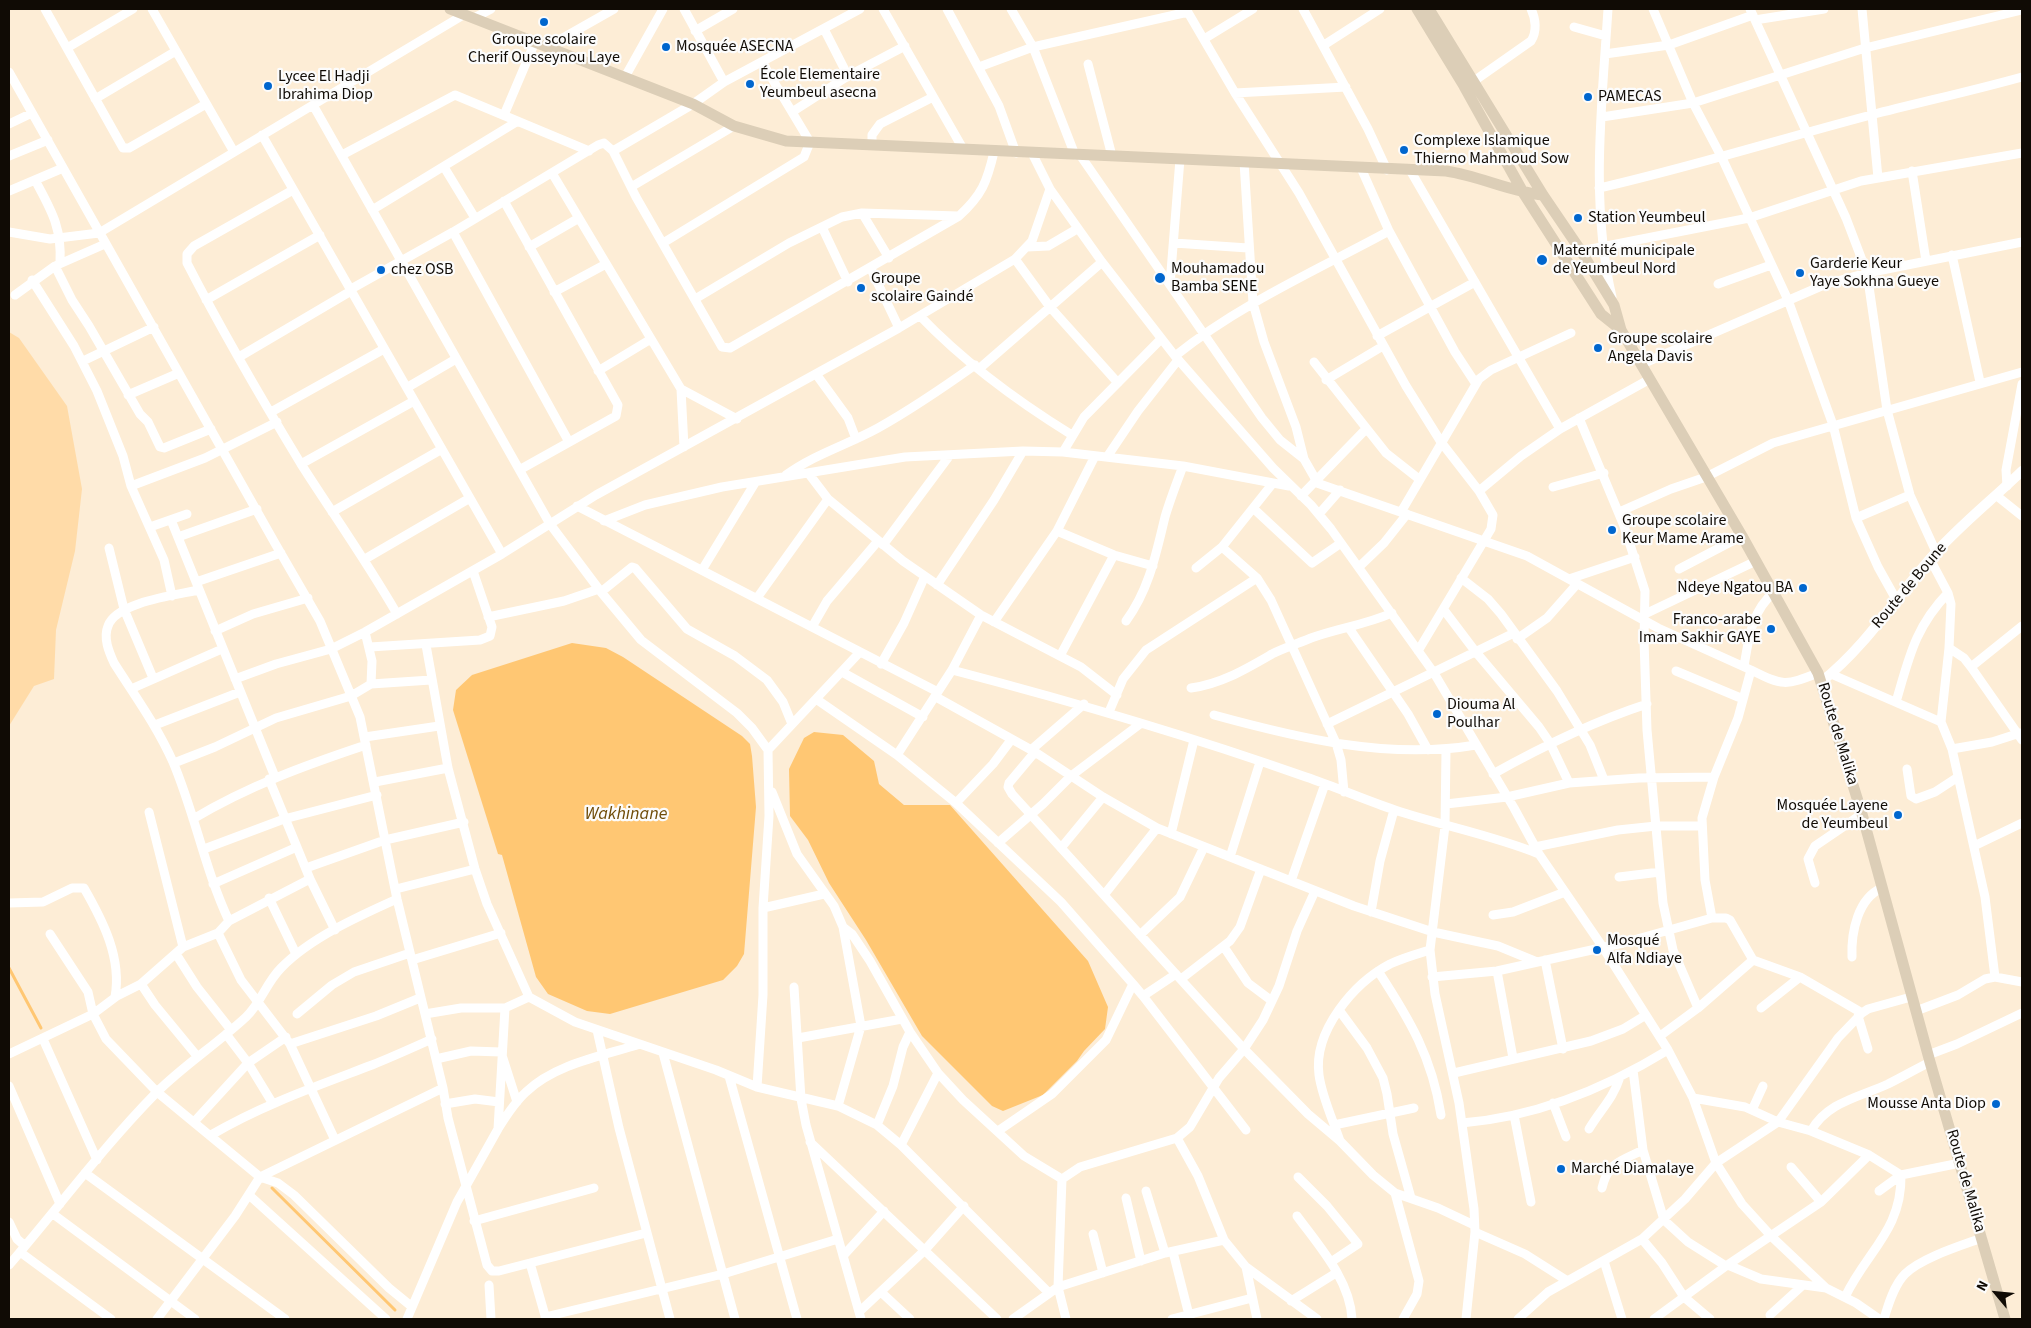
<!DOCTYPE html>
<html>
<head>
<meta charset="utf-8">
<style>
  body { margin:0 }
  #map { position:relative; width:2031px; height:1328px; overflow:hidden; background:#fdedd6; font-family:"Source Sans 3",sans-serif }
  canvas { display:block }
  .frame { position:absolute; inset:0; border:10px solid #100b05; pointer-events:none }
  .north { position:absolute; left:1971px; top:1268px; width:50px; height:50px; -webkit-text-stroke:4px #fcfcfc; paint-order:stroke; rotate:298deg; font-size:14px; font-weight:700; line-height:20px; text-align:center; color:#100b05 }
  .north::after { content:''; display:block; margin:auto; width:18px; height:22px; background:#100b05; clip-path:polygon(50% 0,100% 100%,50% 72%,0 100%) }
</style>
</head>
<body>
<div id="map">
<canvas width="2031" height="1328"></canvas>
<div class="frame"></div>
<div class="north">N</div>
</div>
<script>
const ctx = document.querySelector('canvas').getContext('2d');
ctx.lineJoin = 'round';
function paint(path, color) { ctx.fillStyle = color; ctx.fill(path, 'evenodd'); }
function trace(path, color, width, dash) { ctx.strokeStyle = color; ctx.lineWidth = width; ctx.lineCap = dash ? 'butt' : 'round'; ctx.setLineDash(dash || []); ctx.stroke(path); }
function write(font, color, halo, rows, align = 'center') {
  ctx.font = font + ' "Source Sans 3",sans-serif'; ctx.lineWidth = 4.5; ctx.setLineDash([]); ctx.textBaseline = 'middle'; ctx.strokeStyle = halo; ctx.fillStyle = color; for (const [text, x, y, turn = 0] of rows) {
    ctx.save(); ctx.translate(x, y); ctx.rotate((+turn || 0) * Math.PI / 180); ctx.textAlign = isNaN(turn) ? turn : align; if (halo) ctx.strokeText(text, 0, 0); ctx.fillText(text, 0, 0); ctx.restore();
  }
}
paint(new Path2D(`
  M9,332L19,338L67,406L82,489L75,551L56,630L54,679L34,686L9,726Z`), '#ffdba8');
paint(new Path2D(`
  M572,643L606,648L623,657L742,736L750,744L752,756L756,807L744,954L737,966L723,980L610,1014L587,1011L548,994L536,977L502,855L498,854L453,710L456,690L472,675Z
  M814,732L843,735L874,761L879,784L904,805H950L1088,961L1108,1007L1105,1029L1084,1051L1077,1061L1043,1095L1003,1111L992,1106L922,1036L866,940L829,883L808,840L790,816L789,769L804,738Z`), '#ffc773');
trace(new Path2D(`
  M9,968L41,1028
  M272,1188L395,1310`), '#ffc773', 3);
trace(new Path2D(`
  M45,9L123,148H129L206,104
  M152,9L234,152
  M684,9L724,82
  M883,9L962,147
  M947,9L999,106L1016,153
  M1011,9L1033,47L1075,155
  M1186,9L1235,93L1299,193L1406,386L1441,442L1479,491L1493,515L1491,529L1418,651
  M1303,9L1368,129L1387,170
  M1608,9C1602,104 1590,203 1612,297
  M1653,9L1693,103L1722,158L1788,300L1833,425L1856,518L1878,567L1897,601
  M1750,9L1846,218L1867,273L1887,410L1910,495L1936,552
  M1862,9L1878,178
  M474,18L491,9
  M1755,20L1824,9
  M1574,27L1606,36
  M824,29L848,76
  M695,31L733,9
  M1204,39L1253,9
  M1324,45L1380,9
  M547,47L614,9
  M67,48L133,9
  M1605,54L1669,45L1753,15
  M1088,64L1112,156
  M979,67L1033,47L1188,12
  M9,72L276,545L320,621L360,717L397,899L443,1088L448,1118L487,1265L492,1271H499L530,1263L546,1319
  M625,77L663,9
  M1474,81L1531,41C1537,32 1536,19 1531,9
  M1235,93L1346,87
  M95,99L176,51
  M313,105L550,524L601,592L641,640L737,713L752,728L768,750L769,816L763,908V995L757,1087
  M792,112L848,76L905,46
  M504,115L535,42
  M1602,117L1693,103L1865,48L2022,10
  M9,124L32,113
  M262,135L502,554
  M872,144V135L880,124L933,97
  M613,151L693,104L724,82L860,9
  M342,155L455,95L589,151
  M1080,155L1262,418L1280,440L1304,459
  M9,156L48,140
  M1244,162L1253,303L1264,342L1296,427L1304,459L1316,480
  M444,167L475,218
  M1361,168L1389,231L1455,352L1476,384
  M1410,170L1560,429
  M1912,171L1926,261
  M552,173L681,389L684,447
  M35,180C51,210 62,227 60,263
  M631,187L734,126
  M1599,188C1691,167 1780,139 1871,115C1921,102 1972,91 2022,77
  M1050,189L1102,262L1175,356L1273,468L1311,505L1331,529L1434,673L1514,808L1539,854L1602,946L1668,1050L1693,1098L1716,1163L1742,1204L1772,1237L1826,1288L1856,1303L1879,1319
  M293,190L194,246L187,254V263C222,331 261,398 301,464C333,514 367,562 397,614
  M9,191L63,168
  M504,201L618,405L616,416L521,469
  M372,210L518,121
  M862,213L889,258
  M822,227L848,282
  M9,232L50,239L99,233L465,14
  M453,232L569,442
  M663,243L804,157L810,142L762,62
  M1174,243L1248,248
  M529,247L579,218
  M1027,247L1048,246L1077,229
  M1581,251L1749,218L1861,181L2022,153
  M1952,255L1980,382
  M1015,259L1050,307L1118,383
  M55,266L72,300L89,326L140,414L148,422L160,447L164,448L211,429
  M871,269L899,328
  M32,280L74,346L97,391L123,456L131,486L164,560L172,596
  M1170,284L1180,159
  M1718,284L1771,265
  M351,289L453,232L598,145L604,143L613,151L636,197L722,347L730,348L959,216C982,195 987,182 994,152
  M554,292L606,264
  M15,295L55,266L105,244
  M695,299L789,243L842,217L862,213L958,216
  M206,300L320,235
  M920,316C965,363 1017,401 1072,435
  M1377,336L1475,282
  M1175,356C1240,304 1317,270 1389,231
  M239,357L351,291
  M83,361L154,327
  M1314,362L1386,453L1419,479
  M1642,364L1826,284L1867,273L2022,242
  M980,368L1102,262
  M598,371L651,339
  M816,374L848,418L856,439
  M1326,380L1383,346
  M408,387L456,359
  M681,389L737,419
  M128,395L179,373
  M271,412L384,349
  M1579,418L1624,526L1645,591L1644,640L1647,730L1663,903L1673,950L1698,1008
  M1063,452L1084,417L1161,339
  M1107,457L1138,411L1178,360
  M301,464L414,401
  M809,474L828,499L903,561L981,615L1081,667L1117,695
  M786,475C815,454 847,445 878,428C912,409 944,387 975,365
  M1314,482L1527,556L1658,628L1751,670L1738,718L1714,777L1702,818L1705,880L1712,918
  M131,486L205,458L277,422
  M2007,486L2006,470L2022,384
  M1553,487L1604,473
  M1479,491L1521,456L1560,429L1650,379
  M1301,496L1366,429
  M1997,496L2022,516
  M577,506L938,692
  M1253,508L1312,563L1341,543
  M332,512L442,449
  M1401,512L1479,379L1491,370L1571,333
  M1619,512L1671,489L1706,477L1773,443L2022,372
  M1319,514L1340,490
  M1856,518L1910,495
  M171,520L275,777
  M604,521L645,505L722,487L905,457L1023,451L1063,452L1183,466L1289,486
  M150,527L187,514
  M1057,531L1114,555L1153,566
  M178,537L257,509
  M883,545L950,455
  M1222,547L1257,578L1271,600L1336,743L1341,760L1344,792
  M109,548L124,609L153,678
  M365,559L470,498
  M1930,559L1948,593L1951,604L1949,648L1941,722L1952,749L1985,897L1995,977
  M1360,566L1384,543L1407,514
  M1196,568L1222,547L1273,483
  M1679,569L1742,536
  M702,570L755,483
  M1461,578L1488,599L1501,614L1557,691L1590,745L1604,780
  M1569,579L1635,557
  M196,582L281,553
  M937,585L994,500L1023,451
  M601,592L632,567L635,568L687,629L735,656L767,680L783,702L792,724
  M757,598L828,499
  M1444,610L1475,651L1539,727L1550,743L1569,783
  M1645,614L1756,561
  M488,617L564,601L599,589
  M1126,621C1149,590 1156,554 1165,517C1170,500 1177,482 1183,466
  M994,622L1057,531L1095,456
  M812,627L827,601L878,541
  M1349,628L1408,714L1428,750
  M215,631L253,614L308,598
  M365,632L372,661L371,684
  M1517,639L1547,618L1577,584
  M426,645L448,768L475,869L487,904L529,997
  M370,647L480,640L490,636L492,627L473,571
  M1949,648L1964,658L1971,667L2022,740
  M1060,656L1114,555
  M881,664L904,623L925,576
  M1744,666C1749,638 1751,612 1774,592
  M1971,667L2022,626
  M952,670C1071,701 1190,736 1306,777C1336,787 1365,800 1395,810C1443,826 1492,835 1539,854
  M1751,670C1783,686 1785,686 1818,673
  M1676,671L1743,699
  M842,672L923,717
  M1831,674L1941,722
  M235,679L276,664L331,649L365,632L502,554L596,495L899,328L1015,259L1032,241L1050,189L1032,153
  M1191,688C1221,684 1246,669 1272,654C1284,648 1299,643 1311,638C1338,628 1365,625 1392,613
  M131,689L222,649
  M936,697L1035,752L1103,797L1157,828L1354,906L1433,932L1498,946L1537,962
  M816,699L897,755L956,803L1061,902L1133,984L1106,1040L1052,1094L998,1131
  M1896,702C1909,658 1915,627 1948,593
  M1109,712L1123,679L1146,650L1257,578
  M1214,715C1298,738 1388,760 1476,745
  M1327,724L1514,633
  M155,725L240,692
  M365,737L439,726
  M1952,749L1992,742L2020,733
  M768,750L859,653
  M1031,750L1084,704
  M1446,750L1445,826L1430,950L1435,994L1459,1103L1474,1209L1475,1232L1466,1319
  M1035,752L1009,783L1008,787L1012,794L1244,1049L1308,1114L1340,1141L1373,1175L1395,1193L1438,1208L1474,1225
  M897,755L952,670L981,615
  M174,763L215,747L276,718L351,696L371,684L431,680
  M1907,769L1911,796L1916,799L1935,792L1958,777
  M1493,774C1543,746 1592,722 1647,704
  M269,779L310,879L335,930
  M375,782L448,768
  M772,792L797,854L834,906L843,927L861,1026L838,1106
  M956,803L993,764L1011,740
  M1446,804L1507,797L1569,783L1639,778L1714,777
  M149,812L183,947
  M193,819C248,786 306,765 366,745
  M1171,834L1194,740
  M998,843L1043,804L1071,776L1140,724
  M1974,846L2022,823
  M1535,847L1618,830L1656,826H1702
  M1061,848L1103,797
  M204,849L284,819L377,795
  M1230,857L1260,762
  M306,868L385,840L464,822
  M1619,877L1660,872
  M1291,881L1325,784
  M1815,883L1808,859L1815,846L1862,814
  M213,884L297,847
  M396,889L475,869
  M1104,895L1157,828
  M269,898L296,954
  M9,903L43,902L72,888H84C103,921 122,958 115,997
  M763,908L824,894
  M1371,912L1380,861L1394,810
  M1493,915L1513,912L1565,892
  M229,921L310,879
  M843,927L852,934L870,961L910,1032L938,1073L963,1100L1024,1156L1062,1179L1058,1287L1066,1319
  M218,933L241,980L290,1044L335,1140
  M50,934L88,992L93,1014L106,1039L157,1092L260,1177L278,1183L294,1195L389,1288L411,1306
  M1140,935L1180,897L1204,847
  M1224,947L1248,983L1272,1001
  M176,954L197,987L231,1030
  M1852,957C1851,932 1858,898 1882,888
  M412,960L501,933
  M1545,960L1563,1049
  M1378,971C1410,1020 1432,1057 1441,1115
  M1497,971L1513,1058
  M1432,977L1497,971L1623,943L1712,918H1726L1730,920L1753,960L1800,977L1862,1013
  M1181,979L1230,941L1240,927L1261,869
  M1133,984L1143,996L1176,974
  M794,987L801,1099L806,1125L861,1319
  M1143,996L1246,1130
  M1761,1008L1800,977
  M1339,1010L1367,1048L1383,1078L1387,1094L1393,1134L1411,1198
  M1916,1011L1958,995L1985,979L1995,977L2022,982
  M297,1014L332,985L354,972L410,953
  M425,1014L461,1008H505L529,997L575,1022L716,1070L757,1087L838,1106L877,1125L901,1145L1048,1292
  M1858,1016L1868,1049
  M597,1030L619,1128L670,1319
  M226,1034L248,1063L273,1104
  M1660,1036L1698,1008L1753,960
  M798,1038L902,1019
  M43,1039L97,1160
  M290,1044L376,1016L420,998
  M663,1053L735,1319
  M9,1054L93,1014L117,996L141,984
  M1928,1055L1957,1044L2022,1013
  M197,1056L155,1005L141,984L183,947L218,933L229,921C205,870 195,814 173,762C157,726 135,696 114,663C109,652 103,638 108,626C116,602 177,595 199,590
  M436,1059L471,1051L501,1052L517,1102
  M1633,1070L1643,1150L1664,1220L1688,1242L1726,1266
  M1454,1073L1591,1041L1623,1029L1646,1015
  M729,1076L797,1319
  M9,1086L60,1204
  M1693,1098L1745,1107L1778,1122L1811,1131L1869,1155L1901,1175C1902,1230 1867,1251 1845,1297
  M1553,1103L1566,1137
  M445,1104L475,1099L499,1102
  M1752,1110L1763,1086
  M1514,1115L1531,1202
  M194,1122L248,1063L286,1037
  M1462,1123C1535,1117 1606,1088 1668,1050
  M877,1125L893,1086L903,1047L910,1032
  M1334,1125L1414,1108
  M498,1129C506,1116 515,1102 526,1092C555,1064 602,1056 640,1044
  M1589,1129C1601,1109 1613,1099 1620,1077
  M1811,1131C1827,1102 1860,1097 1888,1084C1902,1077 1916,1069 1930,1062
  M211,1135C262,1105 317,1086 372,1065C392,1057 412,1048 432,1039
  M1177,1138L1198,1176L1224,1240
  M1340,1141C1333,1120 1322,1097 1319,1075C1313,1031 1354,983 1390,964C1403,958 1417,954 1430,950
  M810,1142L997,1319
  M901,1145L938,1073
  M1791,1167L1821,1202
  M85,1173L285,1319
  M1298,1177L1327,1206L1358,1244L1331,1262
  M1062,1179L1080,1167L1177,1138L1190,1127L1219,1078L1244,1049L1263,1020L1279,986L1297,931L1315,891
  M1602,1188C1608,1162 1621,1161 1643,1150
  M1146,1191L1165,1253
  M1879,1191L1901,1175L1960,1163
  M1395,1193L1419,1281L1417,1294L1403,1319
  M249,1195L386,1319
  M1126,1198L1141,1261
  M53,1214L195,1319
  M1297,1216C1319,1246 1350,1280 1352,1319
  M474,1221L594,1188
  M9,1222L17,1239L25,1246
  M1475,1232L1525,1254L1566,1280
  M1093,1234L1103,1273
  M1642,1239L1662,1263L1684,1297L1710,1319
  M20,1252L111,1319
  M1173,1252L1190,1319
  M843,1256L884,1211
  M1604,1261L1622,1319
  M530,1263L646,1233
  M9,1265C58,1208 103,1147 156,1093C184,1065 217,1044 246,1017C261,1003 266,983 281,968C310,938 359,916 397,899
  M1728,1265L1761,1279L1826,1288
  M1246,1267L1257,1319
  M489,1285L491,1319
  M882,1293L910,1319
  M1291,1301L1336,1273
  M859,1312L924,1251L964,1206
  M1770,1315L1803,1285
  M545,1317L723,1274L838,1239
  M157,1319L235,1216L260,1177L443,1088
  M407,1319L457,1202L498,1129L505,1008
  M1013,1319L1058,1287L1165,1253L1224,1240L1246,1267L1317,1319
  M1172,1319L1252,1298
  M1518,1319L1548,1292L1642,1239L1685,1199L1716,1163L1778,1122L1838,1038L1862,1013L1868,1009L1911,997
  M1654,1319L1726,1266L1821,1202L1869,1155
  M1884,1319C1888,1305 1894,1285 1905,1274C1921,1258 1960,1246 1982,1238`), '#fff', 9);
trace(new Path2D(`
  M1821,682C1865,647 1893,602 1929,560C1956,528 1992,500 2022,471`), '#fff', 10);
trace(new Path2D(`
  M450,9L693,104L734,126L786,141L1446,171C1480,176 1510,192 1543,195
  M1417,9L1464,86L1524,194L1601,314L1621,330
  M1429,9L1543,195L1581,251L1614,305L1621,330L1742,536L1818,673L1862,814L1930,1062L2005,1319`), '#dcceb7', 11);
for (const [x, y, r, color] of [
  [544,22,5,"#0066ce"],
  [666,47,5,"#0066ce"],
  [750,84,5,"#0066ce"],
  [268,86,5,"#0066ce"],
  [1588,97,5,"#0066ce"],
  [1404,150,5,"#0066ce"],
  [1578,218,5,"#0066ce"],
  [1542,260,6,"#0066ce"],
  [381,270,5,"#0066ce"],
  [1800,273,5,"#0066ce"],
  [1160,278,6,"#0066ce"],
  [861,288,5,"#0066ce"],
  [1598,348,5,"#0066ce"],
  [1612,530,5,"#0066ce"],
  [1803,588,5,"#0066ce"],
  [1771,629,5,"#0066ce"],
  [1437,714,5,"#0066ce"],
  [1898,815,5,"#0066ce"],
  [1597,950,5,"#0066ce"],
  [1996,1104,5,"#0066ce"],
  [1561,1169,5,"#0066ce"]
]) { const dot = new Path2D(); dot.arc(x, y, r, 0, 2 * Math.PI); ctx.fillStyle = color; ctx.fill(dot); trace(dot, '#fcfcfc', 2); }
write('16px', '#100b05', '#fcfcfc', [
  ["Groupe scolaire",544,40,"center"],
  ["Cherif Ousseynou Laye",544,58,"center"],
  ["Mosquée ASECNA",676,47],
  ["École Elementaire",760,75],
  ["Yeumbeul asecna",760,93],
  ["Lycee El Hadji",278,77],
  ["Ibrahima Diop",278,95],
  ["PAMECAS",1598,97],
  ["Complexe Islamique",1414,141],
  ["Thierno Mahmoud Sow",1414,159],
  ["Station Yeumbeul",1588,218],
  ["Maternité municipale",1553,251],
  ["de Yeumbeul Nord",1553,269],
  ["Garderie Keur",1810,264],
  ["Yaye Sokhna Gueye",1810,282],
  ["Mouhamadou",1171,269],
  ["Bamba SENE",1171,287],
  ["chez OSB",391,270],
  ["Groupe",871,279],
  ["scolaire Gaindé",871,297],
  ["Groupe scolaire",1608,339],
  ["Angela Davis",1608,357],
  ["Groupe scolaire",1622,521],
  ["Keur Mame Arame",1622,539],
  ["Ndeye Ngatou BA",1793,588,"right"],
  ["Franco-arabe",1761,620,"right"],
  ["Imam Sakhir GAYE",1761,638,"right"],
  ["Diouma Al",1447,705],
  ["Poulhar",1447,723],
  ["Mosquée Layene",1888,806,"right"],
  ["de Yeumbeul",1888,824,"right"],
  ["Mosqué",1607,941],
  ["Alfa Ndiaye",1607,959],
  ["Mousse Anta Diop",1986,1104,"right"],
  ["Marché Diamalaye",1571,1169]
], 'left');
write('16px', '#100b05', '#fcfcfc', [
  ["Route de Boune",1910,586,-50],
  ["Route de Malika",1837,734,73],
  ["Route de Malika",1965,1181,74]
]);
write('italic 18px', '#6f4b07', '#fcfcfc', [
  ["Wakhinane",626,815]
]);
</script>
</body>
</html>
